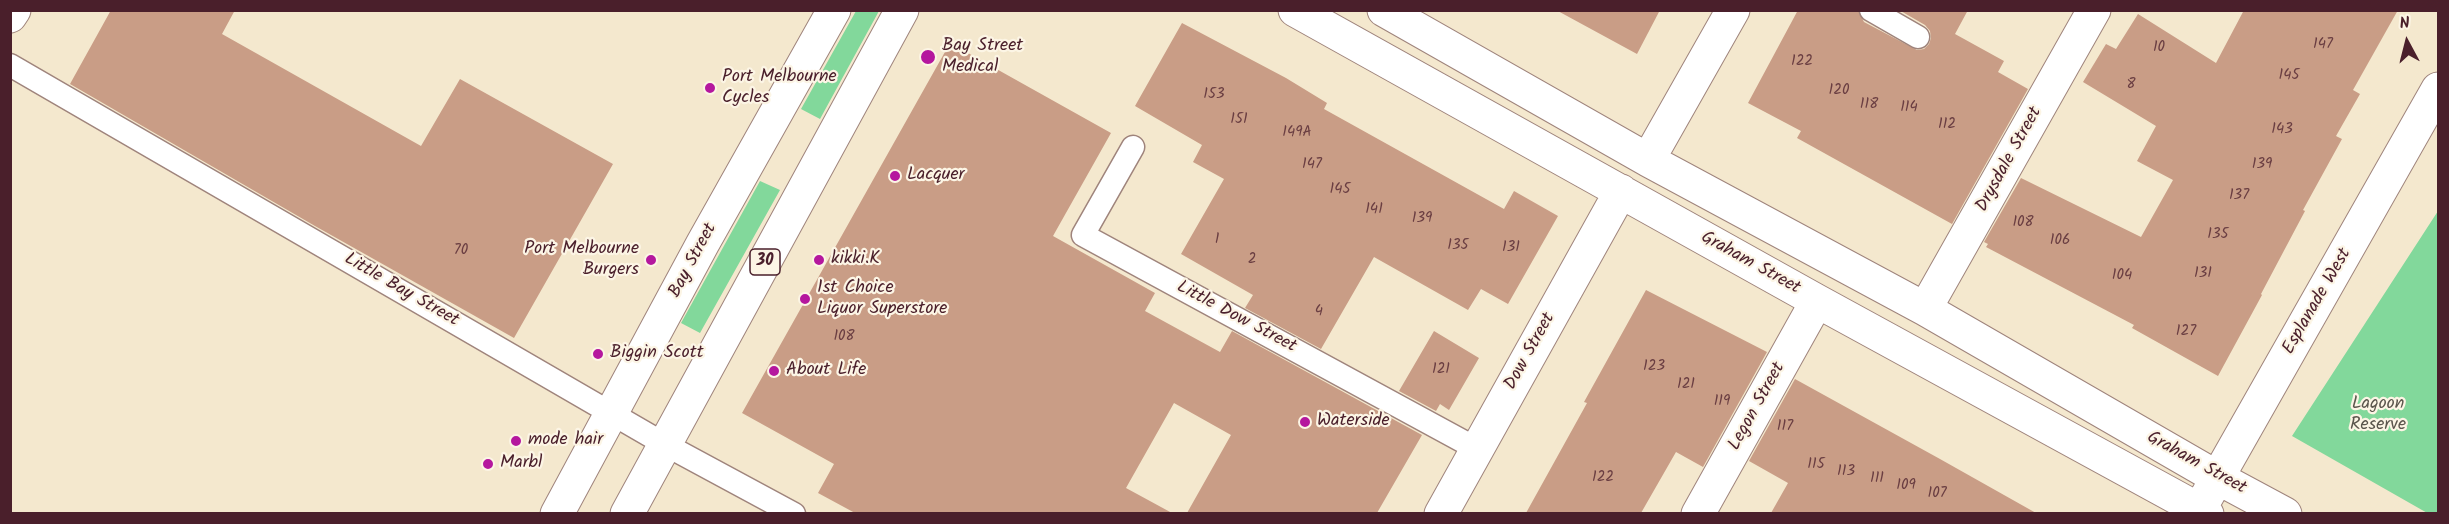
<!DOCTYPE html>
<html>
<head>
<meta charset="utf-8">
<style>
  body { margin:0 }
  #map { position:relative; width:2449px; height:524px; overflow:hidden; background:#f4e8ce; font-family:Kalam,sans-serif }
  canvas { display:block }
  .frame { position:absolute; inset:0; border:12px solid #4a1f2b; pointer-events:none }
  .north { position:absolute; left:2377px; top:12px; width:60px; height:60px; -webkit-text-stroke:4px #fcf5e5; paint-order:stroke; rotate:353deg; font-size:16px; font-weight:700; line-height:24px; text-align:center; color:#4a1f2b }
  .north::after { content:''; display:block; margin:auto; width:21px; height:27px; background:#4a1f2b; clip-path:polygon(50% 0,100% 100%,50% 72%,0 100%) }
</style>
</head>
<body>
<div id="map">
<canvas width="2449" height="524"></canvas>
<div class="frame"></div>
<div class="north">N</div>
</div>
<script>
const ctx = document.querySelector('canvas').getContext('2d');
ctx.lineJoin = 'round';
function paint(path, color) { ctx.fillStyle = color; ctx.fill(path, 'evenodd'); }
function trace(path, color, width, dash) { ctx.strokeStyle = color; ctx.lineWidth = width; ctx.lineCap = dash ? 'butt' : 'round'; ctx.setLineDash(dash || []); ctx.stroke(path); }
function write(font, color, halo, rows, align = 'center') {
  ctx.font = font + ' Kalam,sans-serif'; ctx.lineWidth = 4.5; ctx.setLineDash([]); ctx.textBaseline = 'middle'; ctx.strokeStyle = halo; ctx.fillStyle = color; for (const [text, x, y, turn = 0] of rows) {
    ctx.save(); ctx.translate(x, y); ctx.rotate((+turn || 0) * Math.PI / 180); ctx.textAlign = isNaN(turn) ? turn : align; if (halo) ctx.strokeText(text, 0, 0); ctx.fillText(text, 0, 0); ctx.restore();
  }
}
paint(new Path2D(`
  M856,11H879L820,119L801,109Z
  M760,181L780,190L700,333L681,323Z
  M2438,211V513L2429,514L2292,436Z`), '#82d89b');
paint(new Path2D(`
  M111,10H235L222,34L421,146L460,79L613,164L514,338L315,226L70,84Z
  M1556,10H1660L1637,54Z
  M1798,10H1858L1864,22L1917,50L1924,49L1929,44L1931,38L1930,31L1925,25L1899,10H1968L1955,34L2004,61L1998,72L2028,89L1952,224L1797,138L1801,131L1748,103Z
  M2244,10H2398L2353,90L2360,94L2336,136L2342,139L2303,210L2305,211L2261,294L2262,295L2218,376L2132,328L2134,325L1986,247L1988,244L1984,242L2021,178L2141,237L2173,180L2137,161L2156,126L2083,82L2106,44L2116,49L2138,14L2216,63Z
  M1182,23L1286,78L1327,103L1324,109L1504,209L1514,191L1558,216L1508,304L1481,289L1468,310L1374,257L1321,349L1245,308L1253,295L1181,254L1224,179L1193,162L1202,145L1135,106Z
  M950,43L1111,133L1053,236L1155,293L1145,311L1220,352L1232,331L1422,435L1377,513H1187L1231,435L1174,403L1126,488L1172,513H855L818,493L834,464L742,413Z
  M1646,290L1767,352L1703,467L1676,452L1641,513H1526L1587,403L1584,402Z
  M1434,331L1479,358L1449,410L1440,404L1436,411L1399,391Z
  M1795,379L1940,459L2036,513H1771L1788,483L1749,461Z`), '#c99d86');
const service = new Path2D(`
  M1871,10L1918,37
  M10,65L666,445L794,514
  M1133,147L1083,235L1477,449`);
const minor = new Path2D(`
  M1295,10L1817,301L2207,514
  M1384,10L1648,160L1925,309L2218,478L2285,514
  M10,16L14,10
  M1648,160L1733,10
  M1925,309L2094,10
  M2207,496L2438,89
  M1441,514L1621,191
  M1698,514L1817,301`);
const primary = new Path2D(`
  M557,514L703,243L834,10
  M627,514L902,10`);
trace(service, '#9f847c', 25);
trace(minor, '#9f847c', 35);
trace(primary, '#9f847c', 35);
trace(service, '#fff', 22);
trace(minor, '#fff', 33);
trace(primary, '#fff', 33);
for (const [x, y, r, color] of [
  [928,57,8,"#b5179e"],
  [710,88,6,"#b5179e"],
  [895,176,6,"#b5179e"],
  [651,260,6,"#b5179e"],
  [819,260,6,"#b5179e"],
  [805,299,6,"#b5179e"],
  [598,354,6,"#b5179e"],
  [774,371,6,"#b5179e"],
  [1305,422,6,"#b5179e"],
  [516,441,6,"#b5179e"],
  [488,464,6,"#b5179e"]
]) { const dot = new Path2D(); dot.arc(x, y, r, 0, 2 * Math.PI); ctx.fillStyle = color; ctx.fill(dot); trace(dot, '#fcf5e5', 2); }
write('15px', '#6a3e42', null, [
  ["147",2323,45],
  ["10",2159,48],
  ["122",1802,62],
  ["145",2289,76],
  ["8",2131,85],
  ["120",1839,91],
  ["153",1214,95],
  ["118",1869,105],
  ["114",1909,108],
  ["151",1239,120],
  ["112",1947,125],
  ["143",2282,130],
  ["149A",1297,133],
  ["147",1312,165],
  ["139",2262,165],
  ["145",1340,190],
  ["137",2239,196],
  ["141",1374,210],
  ["139",1422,219],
  ["108",2023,223],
  ["135",2218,235],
  ["1",1217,240],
  ["106",2060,241],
  ["135",1458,246],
  ["131",1511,248],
  ["70",461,251],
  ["2",1252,260],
  ["131",2203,274],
  ["104",2122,276],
  ["4",1319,312],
  ["127",2186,332],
  ["108",844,337],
  ["123",1654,367],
  ["121",1441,370],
  ["121",1686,385],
  ["119",1722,402],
  ["117",1785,427],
  ["115",1816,465],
  ["113",1846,472],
  ["122",1603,478],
  ["111",1877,479],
  ["109",1906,486],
  ["107",1937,494]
]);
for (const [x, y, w] of [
  [765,262,30]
]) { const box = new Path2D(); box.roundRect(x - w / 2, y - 13, w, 26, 4.5); ctx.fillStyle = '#fcf5e5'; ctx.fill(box); trace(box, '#4a1f2b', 1.5); }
write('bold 16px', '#4a1f2b', null, [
  ["30",765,262]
]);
write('18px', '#4a1f2b', '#fcf5e5', [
  ["Bay Street",942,47],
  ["Medical",942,68],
  ["Port Melbourne",722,78],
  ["Cycles",722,99],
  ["Lacquer",907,176],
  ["Port Melbourne",639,250,"right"],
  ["Burgers",639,271,"right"],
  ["kikki.K",831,260],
  ["1st Choice",817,289],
  ["Liquor Superstore",817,310],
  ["Biggin Scott",610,354],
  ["About Life",786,371],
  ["Waterside",1317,422],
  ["mode hair",528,441],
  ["Marbl",500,464]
], 'left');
write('18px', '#4a1f2b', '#fcf5e5', [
  ["Drysdale Street",2010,160,-61],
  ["Bay Street",694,261,-62],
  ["Graham Street",1750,264,29],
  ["Little Bay Street",401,291,30],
  ["Esplanade West",2318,302,-60],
  ["Little Dow Street",1236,318,28],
  ["Dow Street",1531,352,-61],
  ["Legon Street",1758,407,-61],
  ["Graham Street",2196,464,29]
]);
write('18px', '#5b564d', '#fcf5e5', [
  ["Lagoon",2378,405],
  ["Reserve",2378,426]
]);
</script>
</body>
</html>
